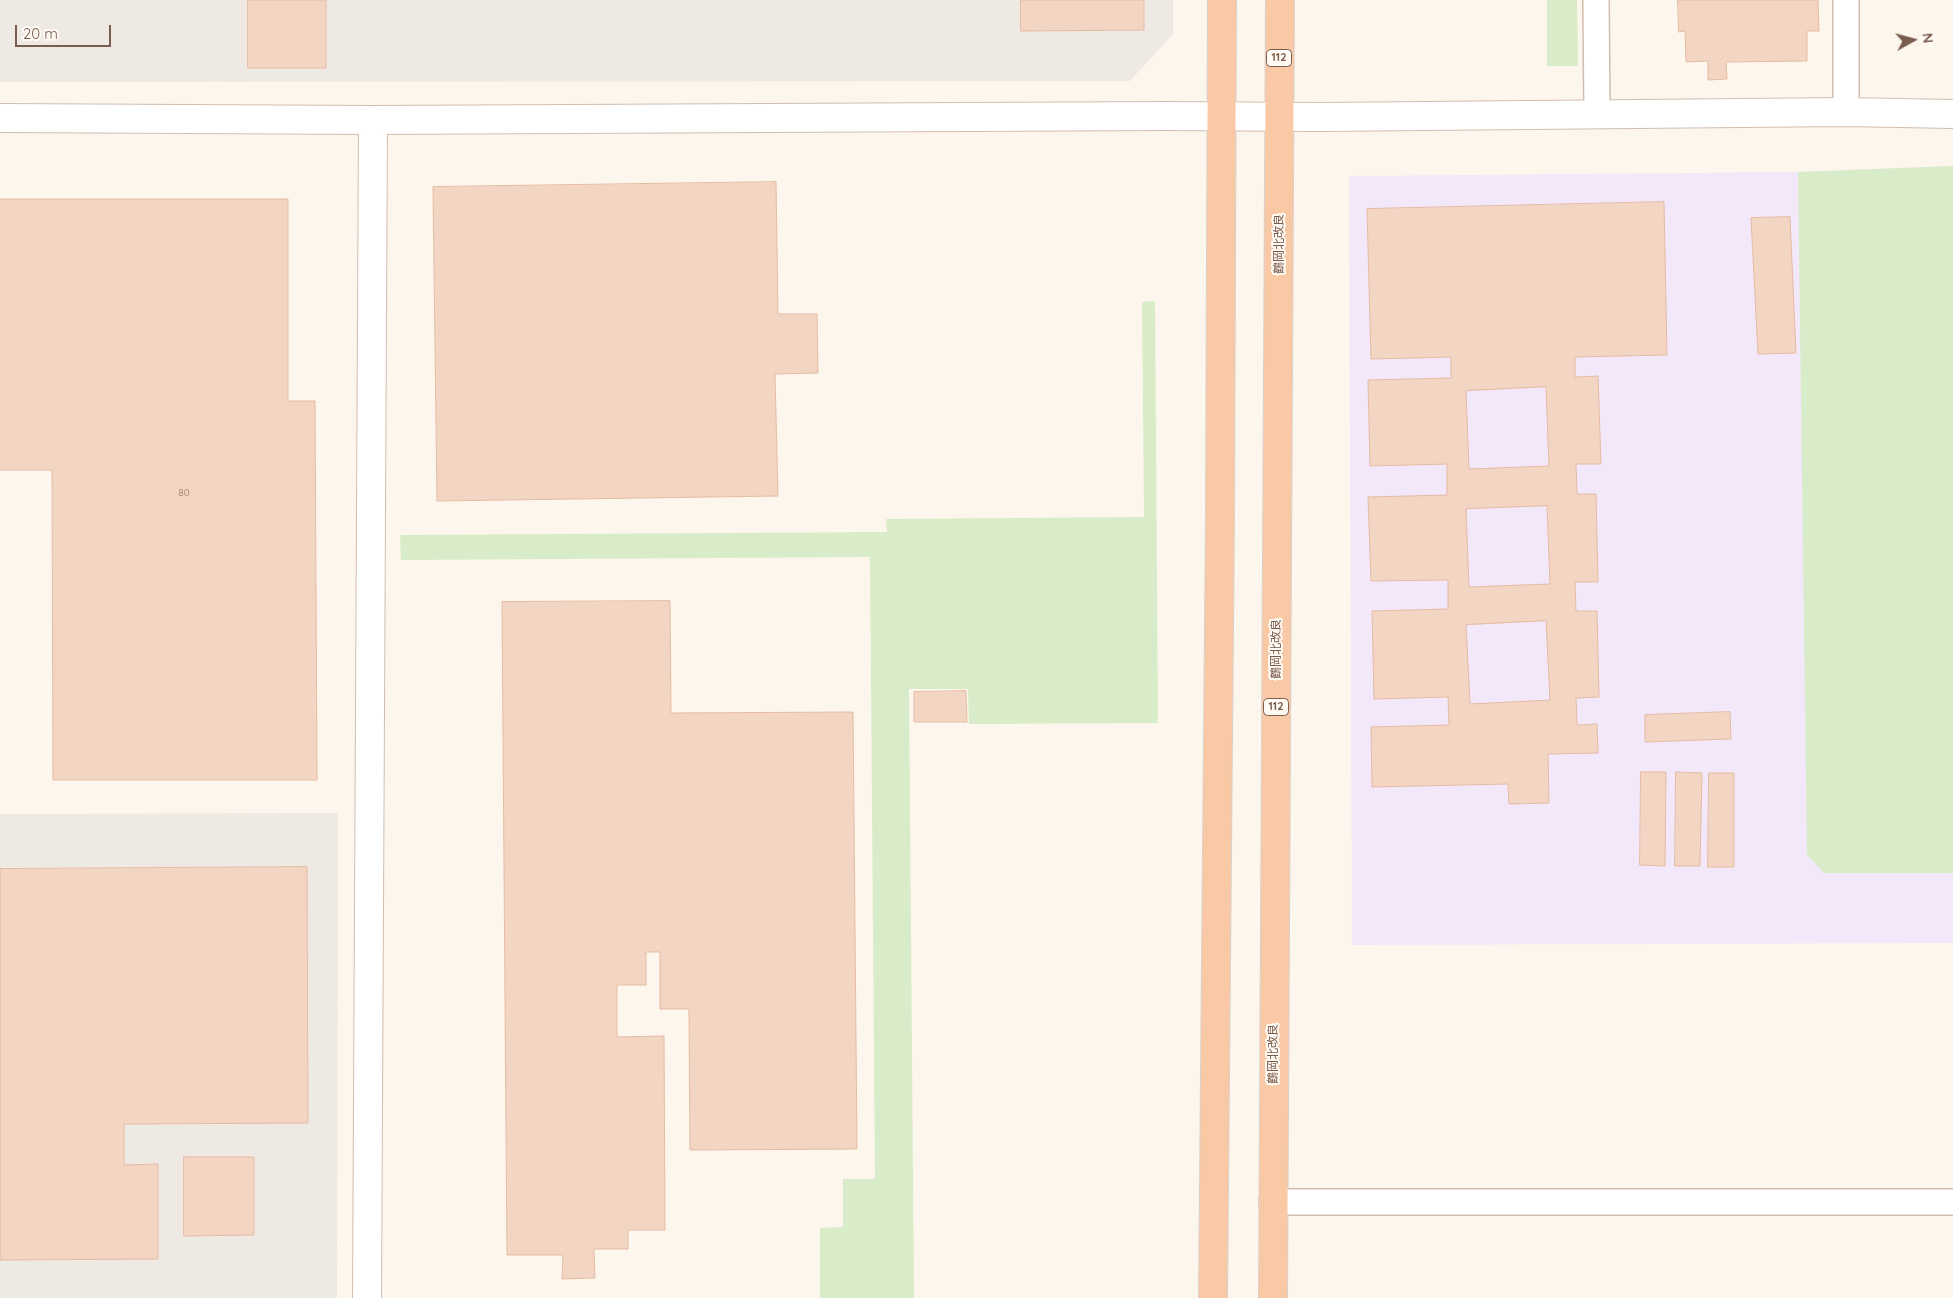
<!DOCTYPE html>
<html>
<head>
<meta charset="utf-8">
<style>
  body { margin:0 }
  #map { position:relative; width:1953px; height:1298px; overflow:hidden; background:#fdf6ec; font-family:Quicksand,sans-serif }
  canvas { display:block }
  .north { position:absolute; left:1888px; top:15px; width:50px; height:50px; -webkit-text-stroke:4px #fffaf3; paint-order:stroke; rotate:83deg; font-size:14px; font-weight:700; line-height:20px; text-align:center; color:#7a5c4d }
  .north::after { content:''; display:block; margin:auto; width:18px; height:22px; background:#7a5c4d; clip-path:polygon(50% 0,100% 100%,50% 72%,0 100%) }
  .scale { position:absolute; left:15px; top:25px; width:96px; height:22px; box-sizing:border-box; border:2px solid #7a5c4d; border-top:0; padding-left:6px; font-size:15px; line-height:18px; white-space:nowrap; color:#7a5c4d; -webkit-text-stroke:4px #fffaf3; paint-order:stroke }
</style>
</head>
<body>
<div id="map">
<canvas width="1953" height="1298"></canvas>
<div class="north">N</div>
<div class="scale">20 m</div>
</div>
<script>
const ctx = document.querySelector('canvas').getContext('2d');
ctx.lineJoin = 'round';
function paint(path, color) { ctx.fillStyle = color; ctx.fill(path, 'evenodd'); }
function trace(path, color, width, dash) { ctx.strokeStyle = color; ctx.lineWidth = width; ctx.lineCap = dash ? 'butt' : 'round'; ctx.setLineDash(dash || []); ctx.stroke(path); }
function write(font, color, halo, rows, align = 'center') {
  ctx.font = font + ' Quicksand,"Noto Sans JP",sans-serif'; ctx.lineWidth = 4; ctx.setLineDash([]); ctx.textBaseline = 'middle'; ctx.strokeStyle = halo; ctx.fillStyle = color; for (const [text, x, y, turn = 0] of rows) {
    ctx.save(); ctx.translate(x, y); ctx.rotate((+turn || 0) * Math.PI / 180); ctx.textAlign = isNaN(turn) ? turn : align; if (halo) ctx.strokeText(text, 0, 0); ctx.fillText(text, 0, 0); ctx.restore();
  }
}
paint(new Path2D(`
  M0,0H1173V34L1130,81L0,82Z
  M338,813L337,1298H0V814Z`), '#efe9e4');
paint(new Path2D(`
  M1953,166V943L1352,945L1349,176L1798,172Z`), '#f3e8fa');
paint(new Path2D(`
  M1547,0H1577L1578,66H1547Z
  M1953,166V873H1824L1807,855L1798,172Z
  M1155,301L1158,723L969,724L968,689H909L914,1298H820V1228L843,1227V1179H875L870,557L401,560L400,535L887,532L886,519L1144,517L1142,302Z`), '#d8ecc9');
const building = new Path2D(`
  M248,0H326V68H248Z
  M1021,0H1144V30L1021,31Z
  M1678,0H1818L1819,31H1807V61L1726,62L1727,79L1708,80V61L1686,62L1685,31L1679,32Z
  M776,182L778,314H817L818,373L775,374L778,496L437,501L433,187Z
  M0,199H288V401H315L317,780H53L52,470H0Z
  M1664,202L1667,355L1575,357V377L1598,376L1601,464H1576L1577,494H1596L1598,582H1575L1576,611H1597L1599,697L1576,698L1577,725L1597,724L1598,753L1548,754L1549,803L1509,804L1508,784L1372,787L1371,727L1449,725L1448,697L1374,699L1372,611L1448,609V580L1371,581L1368,497L1447,495V464L1370,466L1368,380L1451,378V357L1371,359L1367,209ZM1546,387L1549,466L1469,469L1466,391ZM1547,506L1550,584L1469,587L1466,509ZM1546,621L1550,700L1470,704L1466,625Z
  M1790,217L1796,353L1758,354L1751,218Z
  M670,601L671,713L853,712L857,1149L690,1150L689,1009H660V952H646V985H617V1037L664,1036L665,1230H628V1249H594L595,1278L562,1279L563,1255H507L502,602Z
  M966,691L967,722H914V692Z
  M1730,712L1731,739L1645,742V715Z
  M1641,772H1666L1665,866L1640,865Z
  M1676,772L1702,773L1700,866H1675Z
  M1709,773H1734V867H1708Z
  M307,867L308,1123L124,1124V1165L158,1164V1259L0,1260V869Z
  M184,1157H254V1235L184,1236Z`);
paint(building, '#f3d5c3');
trace(building, '#e6bba3', 1);
const minor = new Path2D(`
  M1596,0L1597,114
  M1846,0V112
  M1272,1202H1953`);
const tertiary = new Path2D(`
  M0,118L373,120L1164,116L1321,117L1846,112L1953,114
  M367,1298L373,120`);
const trunk = new Path2D(`
  M1213,1298L1220,516L1222,0
  M1273,1298L1280,0`);
trace(minor, '#d1beb0', 28);
trace(tertiary, '#d1beb0', 30);
trace(trunk, '#dad1cd', 30);
trace(minor, '#fff', 25);
trace(tertiary, '#fff', 28);
trace(trunk, '#f9c8a4', 28);
write('10px', '#987a6a', null, [
  ["80",184,493]
]);
for (const [x, y, w] of [
  [1279,58,25],
  [1276,707,25]
]) { const box = new Path2D(); box.roundRect(x - w / 2, y - 8.5, w, 17, 4); ctx.fillStyle = '#fffaf3'; ctx.fill(box); trace(box, '#7a5c4d', 1); }
write('bold 11px', '#7a5c4d', null, [
  ["112",1279,58],
  ["112",1276,707]
]);
write('12px', '#7a5c4d', '#fffaf3', [
  ["鶴岡北改良",1279,244,-90],
  ["鶴岡北改良",1276,649,-90],
  ["鶴岡北改良",1273,1054,-90]
]);
</script>
</body>
</html>
